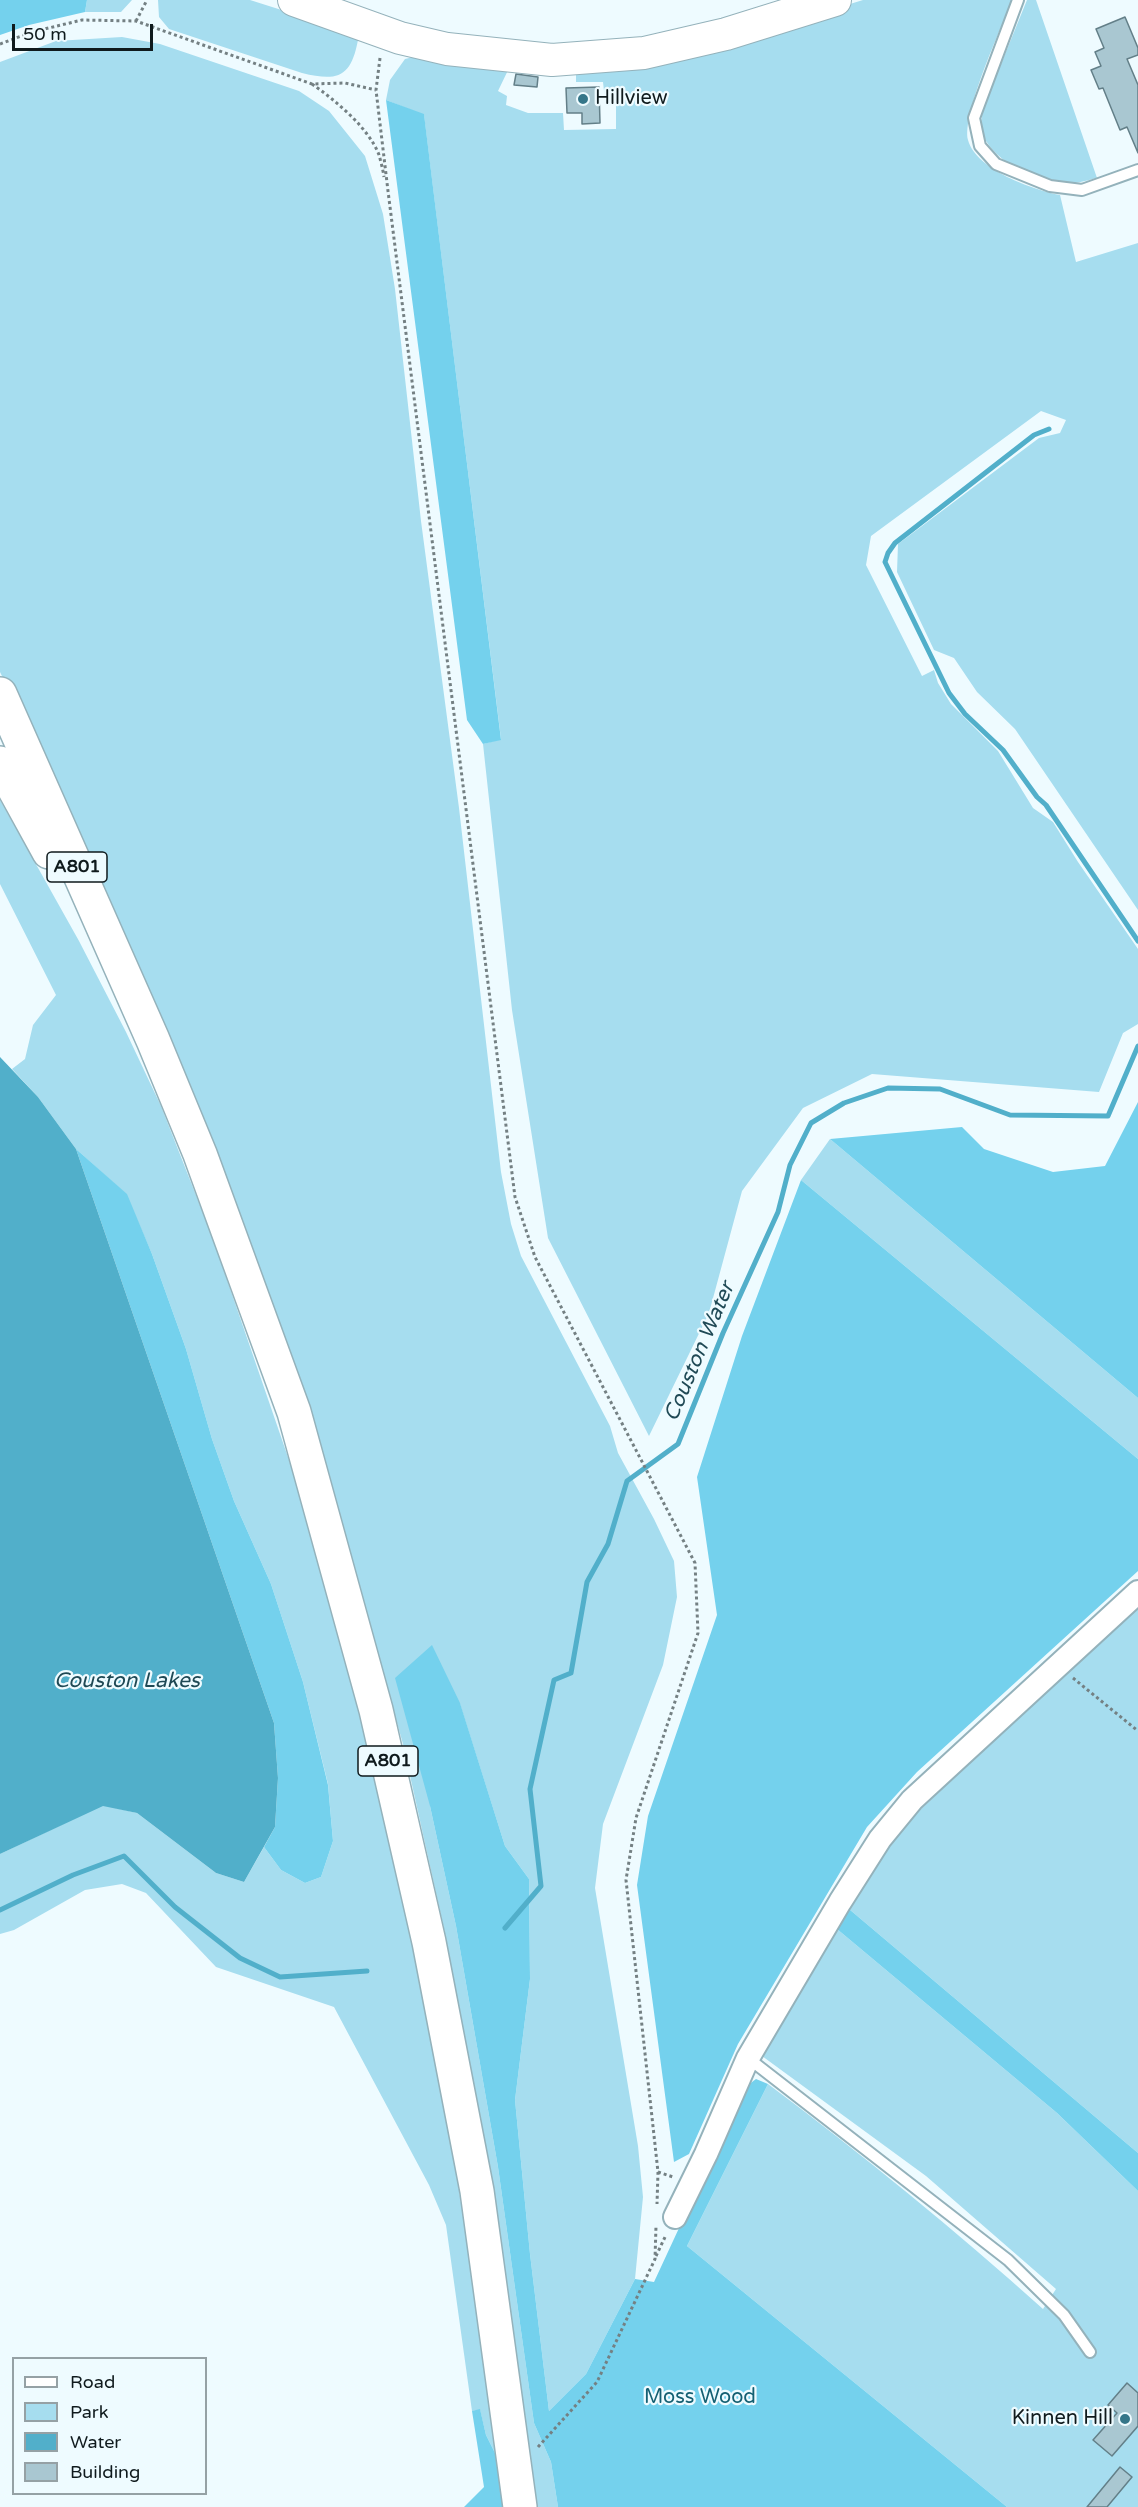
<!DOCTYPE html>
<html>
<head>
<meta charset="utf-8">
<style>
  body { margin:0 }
  #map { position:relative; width:1138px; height:2507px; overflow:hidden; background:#eefbff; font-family:"Varela Round",sans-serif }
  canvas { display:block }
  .legend { position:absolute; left:12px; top:2357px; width:195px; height:138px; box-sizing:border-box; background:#eefbff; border:2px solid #95a1a5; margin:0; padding:8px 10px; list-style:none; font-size:18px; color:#0f1a1d }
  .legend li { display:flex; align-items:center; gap:12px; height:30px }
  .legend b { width:30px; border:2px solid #95a1a5 }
  .scale { position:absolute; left:12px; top:24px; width:141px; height:27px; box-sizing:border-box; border:3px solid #0f1a1d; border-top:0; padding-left:8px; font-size:18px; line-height:21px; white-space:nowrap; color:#0f1a1d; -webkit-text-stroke:4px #eefbff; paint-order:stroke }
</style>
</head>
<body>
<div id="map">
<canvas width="1138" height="2507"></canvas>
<ul class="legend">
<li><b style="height:8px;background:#fff"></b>Road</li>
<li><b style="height:16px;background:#a6ddef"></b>Park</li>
<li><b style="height:16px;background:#51afca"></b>Water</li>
<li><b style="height:16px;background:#a9c7d1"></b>Building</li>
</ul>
<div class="scale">50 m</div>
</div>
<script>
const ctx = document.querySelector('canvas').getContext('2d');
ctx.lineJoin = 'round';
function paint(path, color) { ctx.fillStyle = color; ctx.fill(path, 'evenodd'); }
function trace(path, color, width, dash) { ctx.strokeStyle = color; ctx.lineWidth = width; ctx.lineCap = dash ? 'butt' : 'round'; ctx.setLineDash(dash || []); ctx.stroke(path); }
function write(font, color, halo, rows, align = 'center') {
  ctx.font = font + ' "Varela Round",sans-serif'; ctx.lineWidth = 4.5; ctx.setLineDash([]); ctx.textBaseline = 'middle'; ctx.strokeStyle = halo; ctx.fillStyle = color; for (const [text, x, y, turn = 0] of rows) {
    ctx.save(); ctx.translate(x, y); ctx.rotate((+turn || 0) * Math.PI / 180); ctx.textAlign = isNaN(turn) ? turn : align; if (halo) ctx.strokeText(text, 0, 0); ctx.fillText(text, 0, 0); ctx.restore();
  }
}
paint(new Path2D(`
  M87,0H132L121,12H85Z
  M158,0H250L351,32L358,40C351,77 338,82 302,73L169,29L159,17Z
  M863,0H1012C1001,29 962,113 968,140C976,170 1034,190 1060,195L1076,262L1138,243V910L1015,729L977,692L954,658L934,650L897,572L898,544L1039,438L1060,433L1066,420L1041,411L871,536L866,565L922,676L934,670L938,683L951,704L998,751L1033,808L1053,822L1078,862L1138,949V1024L1123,1033L1099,1092L872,1074L803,1108L742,1191L709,1313L649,1436L548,1238L512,1010L483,744L501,739L424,115L386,100L390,80L405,59L429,53L511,64L498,91L507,96L506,105L528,113H563L564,130L616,129V100H605L603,82H576V68L688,54Z
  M1027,0H1036L1097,178C1085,181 1074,184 1061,184C1034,182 981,155 981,124C981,118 983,112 984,106Z
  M122,37L160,44L299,91L329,111L365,156L383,214L395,289L421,521L459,808L501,1172L511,1224L521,1256L610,1426L618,1453L654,1519L674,1561L677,1597L663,1665L603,1824L595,1888L638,2146L643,2197L635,2279L586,2374L549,2411L530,2254L515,2100L530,1979L529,1879L505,1846L460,1704L430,1806L456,1926L498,2167L534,2423L551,2462L558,2507H537L472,2079L446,1938L403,1744L339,1518L190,1091L145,982L66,807L0,672V62L56,41Z
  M0,800L79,941L126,1032L161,1106L212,1236L291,1466L359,1705L392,1837L453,2151L502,2467L486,2435L480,2410L472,2411L446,2225L429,2185L334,2007L216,1967L146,1893L122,1884L85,1890L14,1930L0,1934V1854L103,1805L137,1813L216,1873L244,1882L264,1847L281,1870L305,1883L321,1877L333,1841L328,1784L303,1682L271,1584L234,1501L212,1439L186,1349L152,1254L126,1194L76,1149L38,1097L12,1069L25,1059L33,1025L56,995L0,884Z
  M830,1139L1138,1398V1459L801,1180Z
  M1138,1608V2153L849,1909L883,1854L920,1810L1059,1678Z
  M837,1929L1057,2113L1138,2191V2507H1007L687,2246L768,2084C863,2155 955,2230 1043,2309L1056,2289L926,2176L762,2056Z`), '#a6ddef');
paint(new Path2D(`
  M0,0H87L85,12L29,25L0,35Z
  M386,100L424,114L501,740L483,744L467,720Z
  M1138,1102V1398L830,1139L962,1127L984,1149L1053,1172L1105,1166Z
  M76,1149L127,1194L152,1254L186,1349L212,1439L234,1501L271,1584L303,1682L328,1785L333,1841L321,1877L305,1883L281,1870L264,1847L275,1827L278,1778L274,1723Z
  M801,1180L1138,1459V1571L917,1772L867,1827L738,2044L689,2154L674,2162L637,1885L648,1816L717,1615L697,1477L742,1336Z
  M432,1645L460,1703L505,1846L529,1879L530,1979L515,2100L530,2254L549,2411L586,2374L635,2279L654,2282L744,2088L756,2079L768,2084L687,2246L1007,2507H558L551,2462L534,2423L498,2167L456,1926L430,1806L395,1678Z
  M849,1909L1138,2153V2191L1057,2113L837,1929Z
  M480,2409L486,2435L502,2467L508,2507H464L484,2487L472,2411Z`), '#74d1ed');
paint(new Path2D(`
  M0,1057L38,1097L76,1149L274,1723L278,1778L275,1827L244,1882L216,1873L137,1813L103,1806L0,1854Z`), '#51afca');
trace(new Path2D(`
  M1049,429L1034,435L895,543L888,553L885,562L949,693L965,714L1003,750L1037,797L1046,805L1138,941
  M0,1910L73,1875L124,1856L175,1907L240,1958L280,1977L367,1971
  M505,1928L541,1886L530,1789L554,1680L571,1673L587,1582L608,1544L627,1481L678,1444L723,1333L778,1212L790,1165L811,1123L844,1103L888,1088L940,1089L1010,1115L1108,1116L1138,1046`), '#51afca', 5);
const building = new Path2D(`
  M1125,17L1138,48V55L1127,59L1138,85V153L1127,127L1120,130L1103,88L1099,89L1091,70L1101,66L1095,52L1104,48L1096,29Z
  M516,74L538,77L537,87L514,85Z
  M599,87L600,123L582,124V113H567L566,88Z
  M1127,2383L1138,2393V2426L1112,2456L1093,2440L1117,2413L1108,2405Z
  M1120,2467L1132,2477L1107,2507H1087Z`);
paint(building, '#a9c7d1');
trace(building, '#637f88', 1.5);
const lane = new Path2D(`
  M1018,0L974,118L980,146L996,164L1050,186L1082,190L1138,170
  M748,2058L1008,2260L1064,2315L1090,2352`);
const street = new Path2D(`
  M675,2217L706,2154L748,2058L840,1902L880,1839L912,1800L1138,1592`);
const secondary = new Path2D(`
  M294,0L400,38L447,49L552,60L644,53L726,34L835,0`);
const primary = new Path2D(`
  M0,694L153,1040L200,1154L294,1412L376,1710L429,1942L477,2191L520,2507
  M0,763L49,852`);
trace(lane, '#94b2bb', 14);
trace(street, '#94b2bb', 26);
trace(secondary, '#94b2bb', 34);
trace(primary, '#94b2bb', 36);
trace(new Path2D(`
  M136,21L147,0
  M0,44L32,32L82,20L136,21L312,84L345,83L376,90
  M380,58L376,90L388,191L515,1197L535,1257L695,1563L698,1633L636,1818L626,1880L658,2172L657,2204
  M312,84C335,100 369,128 379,155C381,162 383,170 384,177
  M1073,1678L1138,1731
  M658,2172L673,2177
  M656,2256L666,2235
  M538,2447L597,2382L655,2259L656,2226`), '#748083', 3, [3, 3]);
trace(lane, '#fff', 10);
trace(street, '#fff', 22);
trace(secondary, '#fff', 32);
trace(primary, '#fff', 33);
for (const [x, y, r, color] of [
  [583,99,6,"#357689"],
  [1125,2419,6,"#357689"]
]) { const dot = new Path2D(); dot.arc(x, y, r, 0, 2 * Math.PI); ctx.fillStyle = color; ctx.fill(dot); trace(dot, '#eefbff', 2); }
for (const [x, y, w] of [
  [77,867,60],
  [388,1761,60]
]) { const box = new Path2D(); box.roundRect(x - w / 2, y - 15, w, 30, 4.5); ctx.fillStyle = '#eefbff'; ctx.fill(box); trace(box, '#0f1a1d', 1.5); }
write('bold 18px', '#0f1a1d', null, [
  ["A801",77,867],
  ["A801",388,1761]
]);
write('20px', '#0f1a1d', '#eefbff', [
  ["Hillview",595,99],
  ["Kinnen Hill",1113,2419,"right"]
], 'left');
write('20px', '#146073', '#eefbff', [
  ["Moss Wood",700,2398]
]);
write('italic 21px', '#1f4955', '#eefbff', [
  ["Couston Water",700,1352,-67],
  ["Couston Lakes",127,1681]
]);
</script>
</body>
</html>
